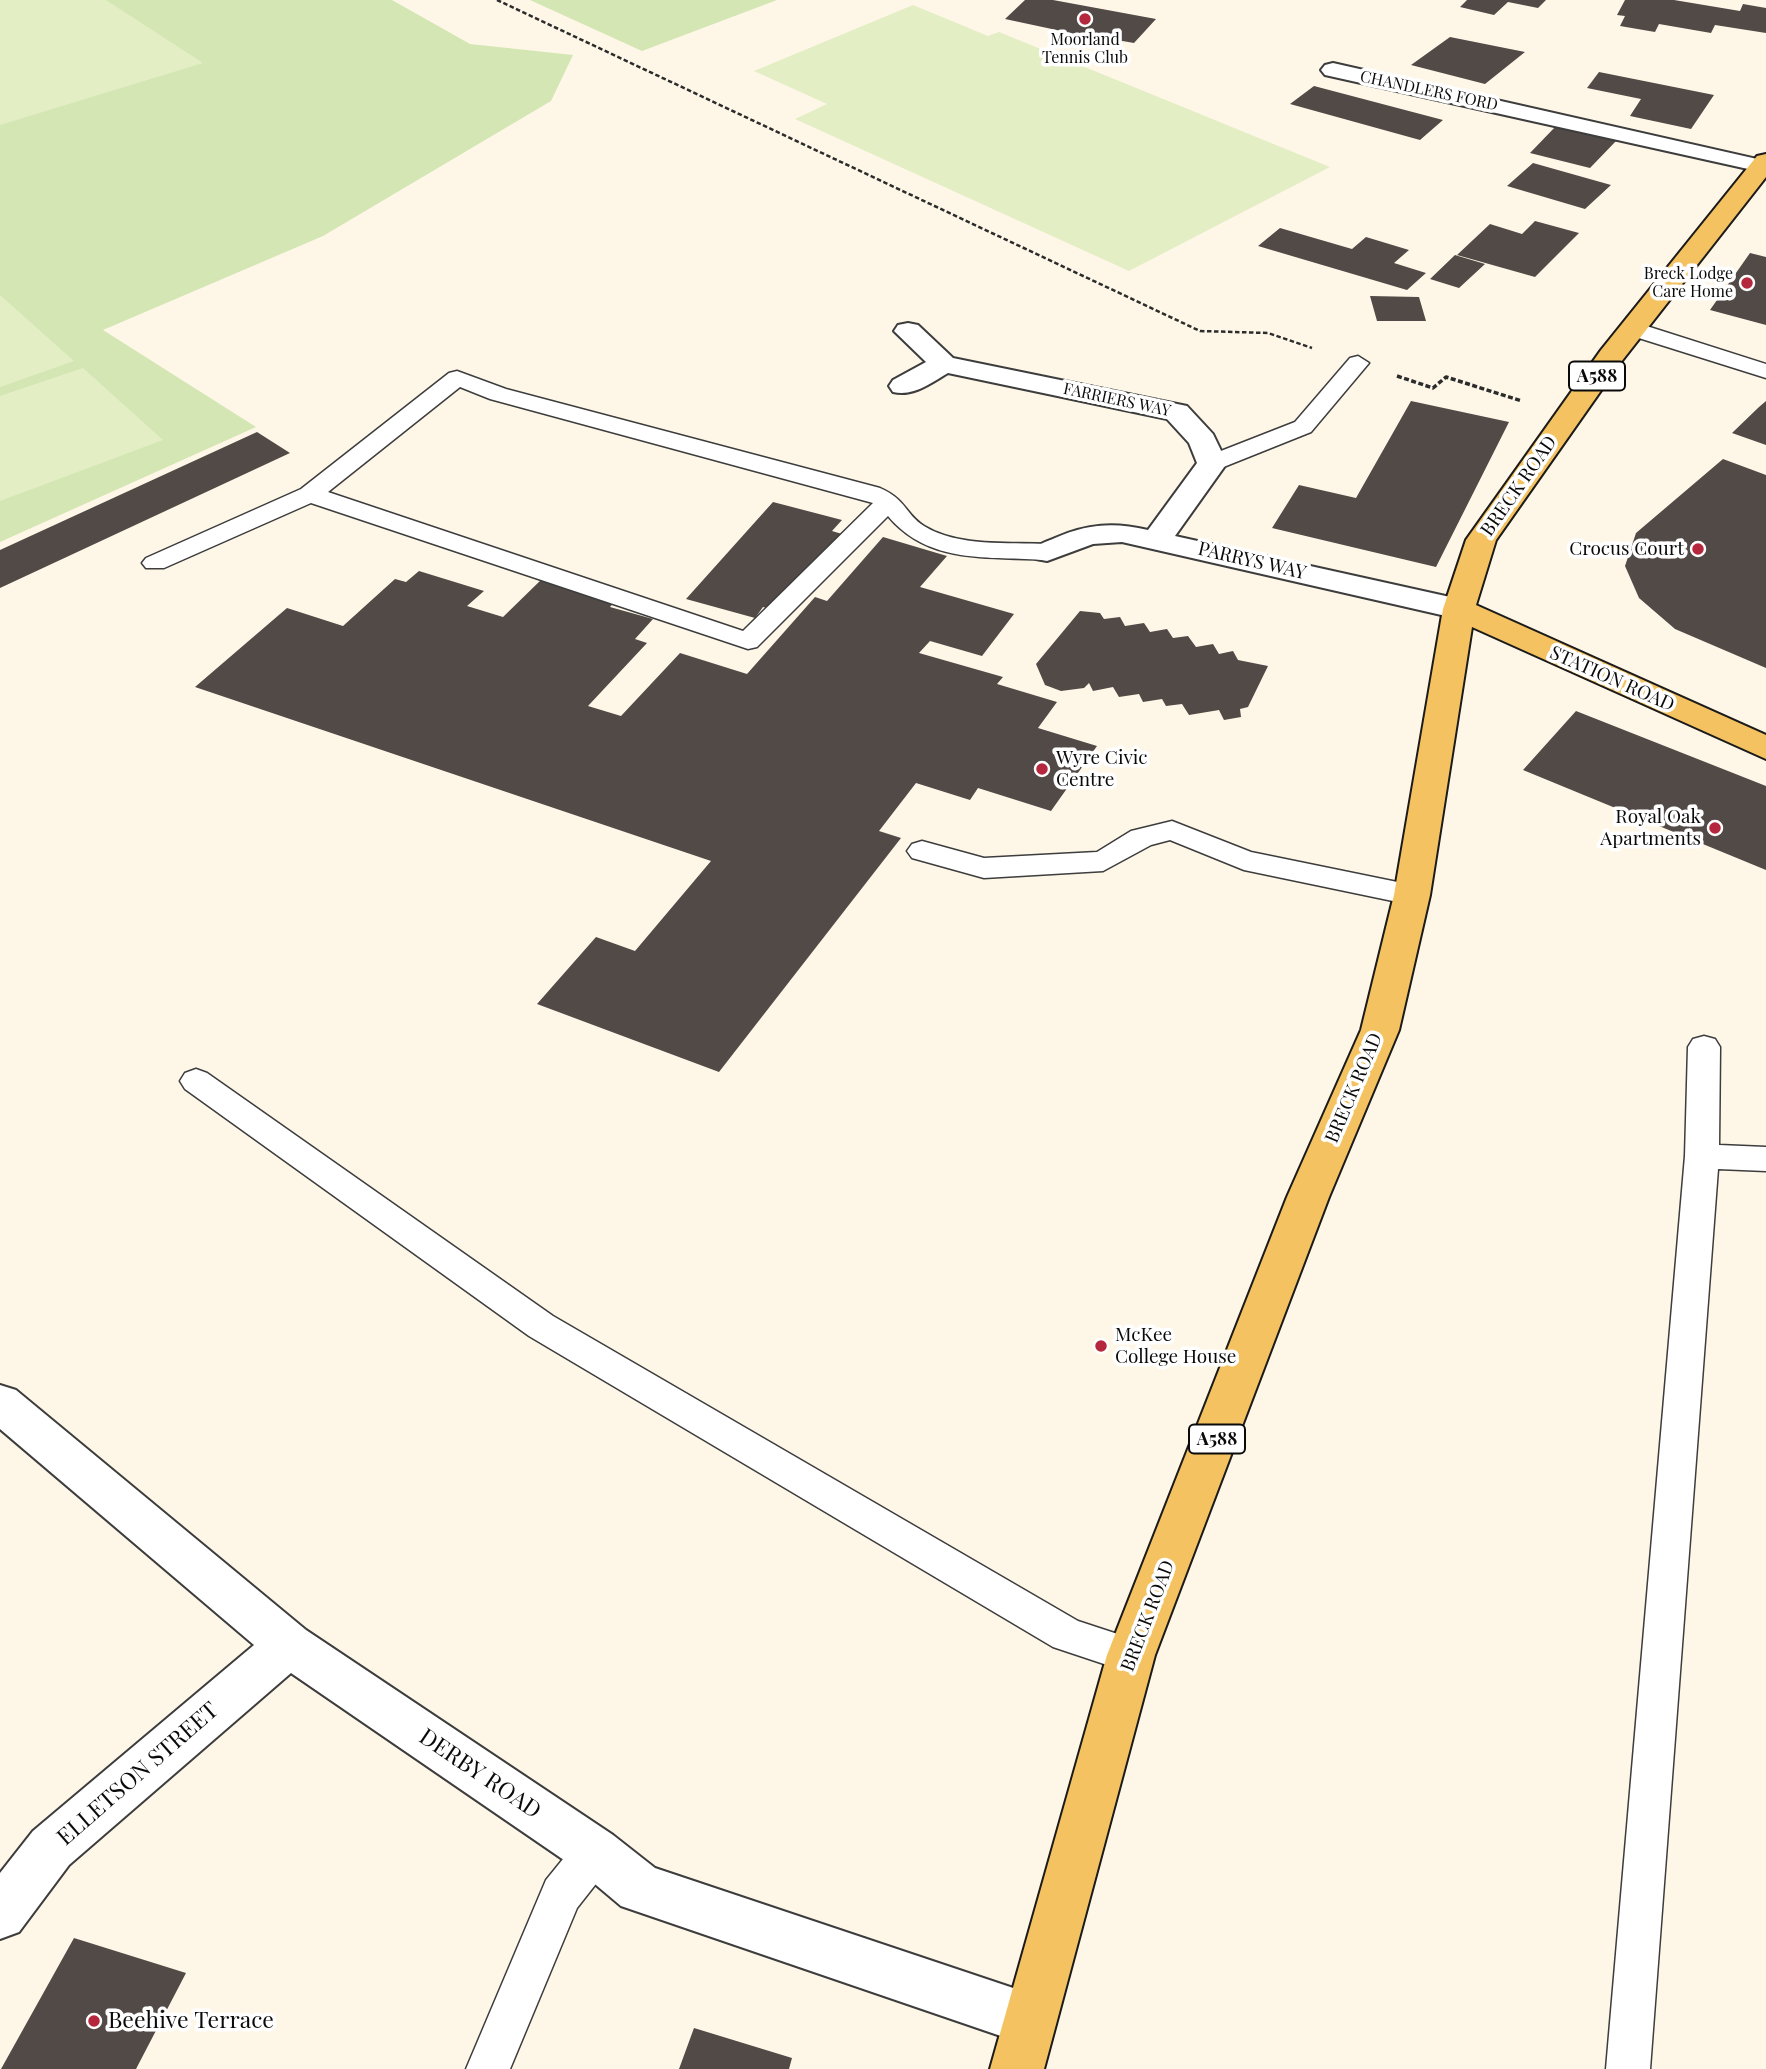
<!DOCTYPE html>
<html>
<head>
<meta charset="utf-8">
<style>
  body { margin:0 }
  canvas { display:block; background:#fef7e7 }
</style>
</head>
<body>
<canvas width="1766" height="2069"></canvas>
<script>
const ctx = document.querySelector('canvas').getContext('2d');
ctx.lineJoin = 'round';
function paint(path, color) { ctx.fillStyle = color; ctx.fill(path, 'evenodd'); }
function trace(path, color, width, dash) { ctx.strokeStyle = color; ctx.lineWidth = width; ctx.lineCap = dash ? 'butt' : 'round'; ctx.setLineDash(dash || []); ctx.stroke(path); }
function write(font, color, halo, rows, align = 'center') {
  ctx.font = font + ' "Playfair Display",serif'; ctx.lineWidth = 7; ctx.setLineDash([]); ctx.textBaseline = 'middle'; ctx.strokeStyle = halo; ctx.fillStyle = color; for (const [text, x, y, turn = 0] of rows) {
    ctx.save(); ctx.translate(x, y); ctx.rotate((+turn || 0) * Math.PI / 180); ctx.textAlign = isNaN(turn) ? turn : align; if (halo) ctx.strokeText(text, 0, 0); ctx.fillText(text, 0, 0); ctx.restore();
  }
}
paint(new Path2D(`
  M0,0H392L470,44L573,55L551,101L323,236L103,330L256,427L0,542Z
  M530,0H777L642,51Z`), '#d3e6b3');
paint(new Path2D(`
  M0,0H106L203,63L0,125Z
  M913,5L988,36L999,32L1330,167L1129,271L795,119L827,104L754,71Z
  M0,295L74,361L0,387Z
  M83,368L163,440L0,501V396Z`), '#e4eec5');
paint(new Path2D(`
  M1025,0H1053L1156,19L1134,43L1111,39L1108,41L1005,19Z
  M1467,0H1546L1538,8L1508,2L1494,15L1460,7Z
  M1625,0H1674L1740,11L1743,4L1766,8V33L1715,25L1711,33L1659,24L1655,32L1620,26L1625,16L1617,15Z
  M1450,37L1525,52L1485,84L1411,65Z
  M1599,72L1714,95L1691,129L1630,116L1641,99L1587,88Z
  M1314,86L1443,120L1420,140L1290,104Z
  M1557,125L1617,140L1590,168L1530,153Z
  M1533,163L1611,185L1585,209L1507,186Z
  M1535,221L1579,233L1535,277L1457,255L1490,224L1522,234Z
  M1280,228L1352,249L1366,237L1409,250L1394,263L1426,273L1407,290L1258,246Z
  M1750,253L1766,257V325L1710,310Z
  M1455,255L1485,264L1459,288L1430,279Z
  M1370,296L1419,297L1426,321H1377Z
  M1411,401L1509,422L1436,567L1272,528L1299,485L1356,498Z
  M1766,401V445L1732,433L1759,407Z
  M257,432L290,453L0,588V550Z
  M1723,459L1766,475V668L1675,629L1639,598L1625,566L1636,533Z
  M773,502L842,520L832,531L842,534L777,611L763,607L755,618L686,599Z
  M883,537L947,556L920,587L1014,614L982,656L930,641L919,653L1003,677L997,684L1057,702L1038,728L1097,746L1051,811L978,788L970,800L916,783L879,831L901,838L719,1072L537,1004L596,937L635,951L711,861L195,687L287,608L343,626L395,579L406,582L419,571L484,591L467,606L503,617L543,578L616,600L610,607L653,619L635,639L647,643L588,706L621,716L680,653L747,674L815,597L827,601Z
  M1080,611L1100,613L1104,619L1120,617L1125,626L1144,623L1150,632L1167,629L1173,638L1188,636L1196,647L1213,644L1219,654L1233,651L1238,660L1268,666L1248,707L1240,709L1241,717L1224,720L1219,710L1189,715L1182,704L1166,706L1162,699L1143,702L1139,694L1119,697L1113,687L1093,691L1089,683L1084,688L1061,691L1045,685L1036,664Z
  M1576,711L1766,786V870L1523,770Z
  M74,1938L186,1973L136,2069H1Z
  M694,2028L792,2058L789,2069H679Z`), '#524a47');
const lane = new Path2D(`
  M1634,322L1766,364V378L1626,334L1623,329L1626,324Z
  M1358,356L1369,363L1311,432L1221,468H1203L1200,463L1203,458L1295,422L1350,358Z
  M457,371L506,389L880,488C907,500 905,514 924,526C958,547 1008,542 1047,544L1056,547L1060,552L1056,557L1047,560C988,556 929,565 888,516L757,647L748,649L311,503L164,568H146L142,563L146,558L301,489L449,373ZM460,387L490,399L873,503L743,631L328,492Z
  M1172,821L1251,852L1412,885L1423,888L1427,895L1423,902L1412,905L1244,870L1170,840L1151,845L1103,871L984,878L912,858L907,851L912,844L922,841L984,858L1097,852L1131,831Z
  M1704,1036L1715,1039L1720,1047L1719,1145L1766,1147V1171L1718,1169L1650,2069H1606L1685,1156L1688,1047L1693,1039Z
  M196,1069L207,1073L553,1316L1078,1621L1145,1643L1151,1655L1145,1667L1131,1673L1053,1647L529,1336L185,1089L180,1081L185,1073Z
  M595,1832L610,1838L616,1852L610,1866L577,1908L510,2069H466L546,1880L580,1838Z`);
const street = new Path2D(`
  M1333,63L1766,161V173L1325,75L1321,70L1325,65Z
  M908,323L918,325L953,358L1187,406L1213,434L1227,463L1175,536L1459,599L1470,602L1475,609L1470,616L1459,619L1122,542L1093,544L1047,561L1036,559L1032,552C1037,544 1046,542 1055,538C1087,524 1114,522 1148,530L1197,463L1189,443L1167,419L948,373C931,383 913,397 893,392L889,386L893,380L926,362L894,331L898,325Z
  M0,1385L16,1390L306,1630L613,1835L655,1868L1049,2000L1057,2019L1049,2038L1030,2046L621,1906L577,1869L291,1673L69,1865L19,1932L0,1939V1873L33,1831L254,1645L0,1429Z`);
const primary = new Path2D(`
  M1766,154V177L1621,362L1496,540L1476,605L1766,735V759L1472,627L1430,895L1399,1030L1329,1197L1155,1655L1044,2069H990L1107,1655L1287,1197L1361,1030L1394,895L1443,609L1466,540L1601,350L1757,156Z`);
trace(lane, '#3d3d3d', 3);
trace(street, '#3d3d3d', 4);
trace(primary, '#1b1b1b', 4);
trace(new Path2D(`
  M497,0L1200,331L1268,333L1312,348`), '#2c2c2c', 2.5, [4.5, 2.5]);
trace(new Path2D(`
  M1397,376L1433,388L1446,377L1522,401`), '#2c2c2c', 3.5, [5, 2.5]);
paint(lane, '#fff');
paint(street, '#fff');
paint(primary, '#f5c261');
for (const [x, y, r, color] of [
  [1085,19,7,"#b4273c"],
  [1747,283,7,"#b4273c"],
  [1698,549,7,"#b4273c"],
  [1042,769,7,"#b4273c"],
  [1715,828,7,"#b4273c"],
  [1101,1346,7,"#b4273c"],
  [94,2021,7,"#b4273c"]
]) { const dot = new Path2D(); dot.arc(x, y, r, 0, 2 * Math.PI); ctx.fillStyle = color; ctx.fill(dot); trace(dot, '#fff', 2.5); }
write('16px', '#0a0a0a', '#fff', [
  ["Moorland",1085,40],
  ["Tennis Club",1085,58],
  ["Breck Lodge",1733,274,"right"],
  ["Care Home",1733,292,"right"]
]);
write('16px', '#0a0a0a', '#fff', [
  ["CHANDLERS FORD",1429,91,12],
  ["FARRIERS WAY",1117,400,12]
]);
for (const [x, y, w] of [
  [1597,376,56],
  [1217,1439,56]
]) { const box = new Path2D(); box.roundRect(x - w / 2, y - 14.5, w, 29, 5); ctx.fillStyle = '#fff'; ctx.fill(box); trace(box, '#0a0a0a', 2); }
write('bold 18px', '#0a0a0a', null, [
  ["A588",1597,376],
  ["A588",1217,1439]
]);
write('19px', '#0a0a0a', '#fff', [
  ["BRECK ROAD",1519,486,-55],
  ["PARRYS WAY",1252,561,13],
  ["STATION ROAD",1612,679,24],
  ["BRECK ROAD",1354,1088,-67],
  ["BRECK ROAD",1148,1616,-69]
]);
write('19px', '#0a0a0a', '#fff', [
  ["Crocus Court",1684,549],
  ["Wyre Civic",1056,758,"left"],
  ["Centre",1056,780,"left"],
  ["Royal Oak",1701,817],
  ["Apartments",1701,839],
  ["McKee",1115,1335,"left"],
  ["College House",1115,1357,"left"]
], 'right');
write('23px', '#0a0a0a', '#fff', [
  ["ELLETSON STREET",138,1774,-41],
  ["DERBY ROAD",480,1774,34]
]);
write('23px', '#0a0a0a', '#fff', [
  ["Beehive Terrace",108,2021]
], 'left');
</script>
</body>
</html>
